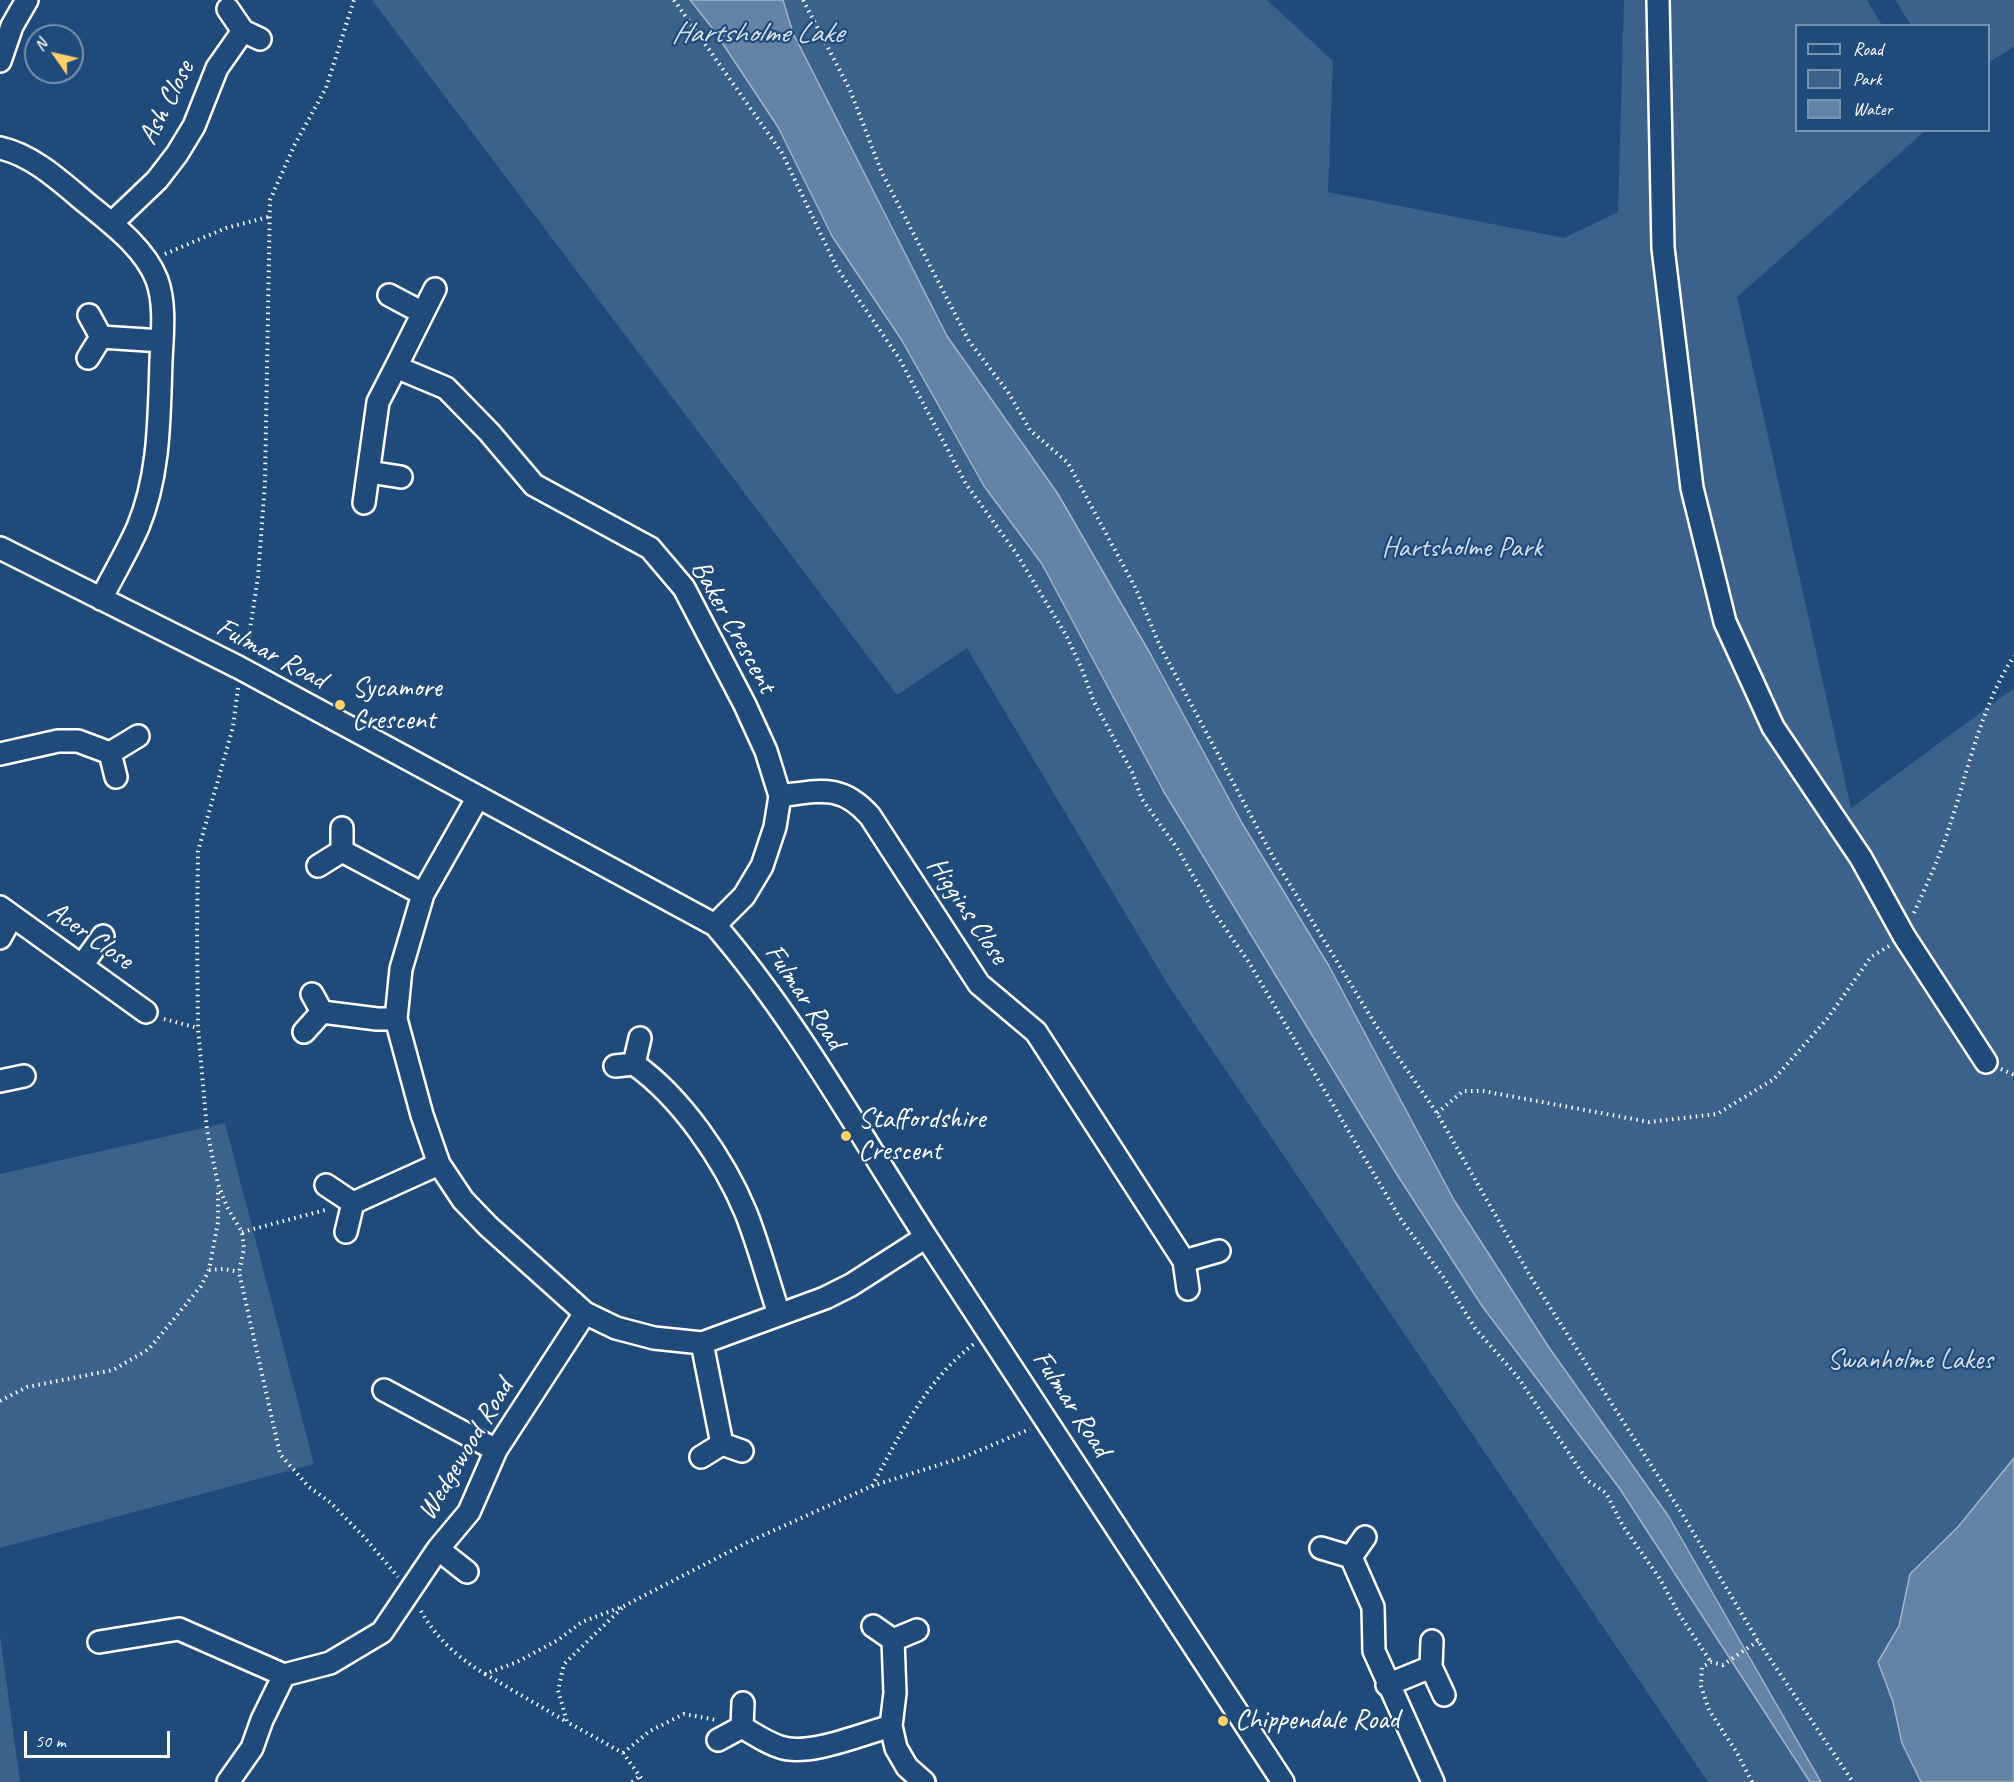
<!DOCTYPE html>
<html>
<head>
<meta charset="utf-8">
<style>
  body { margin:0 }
  #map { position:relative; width:2014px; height:1782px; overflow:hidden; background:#1f4a7a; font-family:Caveat,sans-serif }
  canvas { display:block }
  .legend { position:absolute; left:1795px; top:24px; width:195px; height:108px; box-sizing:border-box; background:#1f4a7a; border:2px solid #7992af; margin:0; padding:8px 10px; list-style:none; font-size:18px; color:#fff }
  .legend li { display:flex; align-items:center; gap:12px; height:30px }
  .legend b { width:30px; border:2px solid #7992af }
  .north { position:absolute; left:24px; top:24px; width:60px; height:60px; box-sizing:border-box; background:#1f4a7a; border:2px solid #7992af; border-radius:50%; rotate:304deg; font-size:16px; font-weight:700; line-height:24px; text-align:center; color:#fff }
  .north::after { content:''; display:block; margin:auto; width:21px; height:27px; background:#ffd166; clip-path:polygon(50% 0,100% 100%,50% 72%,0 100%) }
  .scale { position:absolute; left:24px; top:1731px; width:146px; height:27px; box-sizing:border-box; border:3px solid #fff; border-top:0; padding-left:8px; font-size:18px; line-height:21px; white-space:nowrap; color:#fff; -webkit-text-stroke:4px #1f4a7a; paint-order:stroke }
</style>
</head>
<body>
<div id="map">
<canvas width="2014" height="1782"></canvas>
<ul class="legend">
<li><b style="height:8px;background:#1f4a7a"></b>Road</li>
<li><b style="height:16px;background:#3c618b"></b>Park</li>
<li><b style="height:16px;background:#6583a4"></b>Water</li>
</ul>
<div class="north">N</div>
<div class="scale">50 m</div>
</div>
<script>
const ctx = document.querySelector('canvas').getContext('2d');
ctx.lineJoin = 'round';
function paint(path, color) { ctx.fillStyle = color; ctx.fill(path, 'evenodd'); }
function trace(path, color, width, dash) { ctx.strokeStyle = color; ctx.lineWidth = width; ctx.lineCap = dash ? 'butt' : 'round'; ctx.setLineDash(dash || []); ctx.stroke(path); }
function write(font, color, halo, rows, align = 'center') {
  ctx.font = font + ' Caveat,sans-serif'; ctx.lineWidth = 4.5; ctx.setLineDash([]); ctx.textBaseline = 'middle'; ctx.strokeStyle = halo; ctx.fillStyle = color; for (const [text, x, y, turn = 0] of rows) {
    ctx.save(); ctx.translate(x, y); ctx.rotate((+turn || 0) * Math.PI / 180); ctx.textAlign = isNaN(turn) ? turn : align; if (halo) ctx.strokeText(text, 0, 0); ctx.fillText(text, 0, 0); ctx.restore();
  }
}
paint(new Path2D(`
  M372,0H690L713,29L778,127L832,236L901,339L984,486L1042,564L1164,792L1396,1173L1482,1306L1620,1489L1810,1782H1708L1168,985L967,648L897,695Z
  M783,0H1267L1333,61L1328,192L1564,238L1618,212L1624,0H1867L1882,25L1796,26V130L1925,131L1737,297L1851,808L2014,688V1782H1821L1669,1517L1548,1346L1454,1200L1329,966L1242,823L1151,655L1058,494L947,336L793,33Z
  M1895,0H2014V47L1989,62L1988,26L1911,25Z
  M225,1123L314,1464L0,1548V1174Z
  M0,1635L20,1782H0Z`), '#3c618b');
const water = new Path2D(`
  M690,0H783L793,33L947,336L1058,494L1151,655L1242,823L1329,966L1454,1200L1548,1346L1669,1517L1821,1782H1810L1620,1489L1482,1306L1396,1173L1164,792L1042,564L984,486L901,339L832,236L778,127L713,29Z
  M2014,1458V1782H1921L1902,1743L1893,1702L1878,1662L1899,1626L1910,1574L1958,1527Z`);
paint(water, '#6583a4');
trace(water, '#a3b5c8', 1.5);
const minor = new Path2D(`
  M1658,0L1663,248L1692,488L1725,622L1773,727L1861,858L1904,936L1986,1062
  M228,9L243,31L260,39
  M0,61L12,26L27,0
  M0,148C32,155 59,180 84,201C110,222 145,248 157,280C166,305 162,336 161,361C159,417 160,474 138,527C127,552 113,575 101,599
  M112,223L157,180L177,154L194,126L217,68L243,31
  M389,295L423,313
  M101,337L162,341
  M88,358L101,337L89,315
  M396,367L435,289
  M369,472L401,477
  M364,503L378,402L396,367L446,388L489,432L534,485L650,548L684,588L745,705L766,751L780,796L775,827L762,866L744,896L715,925
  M0,548L238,667L715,925C797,1020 858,1132 926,1237C1045,1419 1165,1600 1283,1782
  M110,753L116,777
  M0,754L58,741H78L110,753L138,736
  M780,796C819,791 841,783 870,816L979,984L1036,1032L1184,1261L1188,1289
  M478,797L423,894L401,969L396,1019L422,1115L439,1164L463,1200L488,1226L585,1313L616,1328L654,1338L702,1343L825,1298L851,1285L926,1237
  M342,851L423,894
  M318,866L342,851V828
  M0,907L146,1012
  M0,938L12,916
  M83,964L103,936
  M322,1012L377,1019H396
  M304,1032L322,1012L312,994
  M634,1064L640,1038
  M615,1066L634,1064C681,1097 724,1160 746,1213C759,1246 768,1281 779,1314
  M0,1081L24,1076
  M326,1185L353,1203L346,1232
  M353,1203L439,1164
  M1184,1261L1219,1251
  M702,1343L722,1444
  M384,1390L496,1450
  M701,1457L722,1444L742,1451
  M1321,1548L1351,1557L1373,1607L1374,1651L1433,1782
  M438,1549L467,1572
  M1351,1557L1365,1537
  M873,1626L893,1640L917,1630
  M893,1640L895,1693L891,1726L896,1748L907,1767L924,1782
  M1432,1641L1431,1667L1444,1695
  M99,1642L179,1629L284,1675L330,1663L382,1632L438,1549L469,1512L496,1450L585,1313
  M1387,1685L1431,1667
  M742,1727C754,1734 767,1743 780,1747C808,1757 862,1734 891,1726
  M718,1740L742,1727L743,1703
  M228,1782L252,1748L262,1720L284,1675`);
trace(minor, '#fff', 26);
trace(new Path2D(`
  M674,0L782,153L837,268L899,358L966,484L1016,553L1066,635L1082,669L1094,702L1132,772L1142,799L1177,848L1214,912L1248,961L1400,1218L1444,1278L1475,1328L1517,1376L1587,1480L1606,1493L1623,1526L1660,1579L1679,1614L1711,1662
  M803,0L850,90L882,173L969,341L1008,392L1030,430L1068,463L1136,589L1160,646L1273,857L1377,1027L1437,1113L1532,1279L1681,1512L1758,1641L1853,1782
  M165,254L226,228L268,217
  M247,649L258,577L265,483L270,200L295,144L326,88L354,0
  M238,688L233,727L198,851L197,933L198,1028L207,1130L218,1184L227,1207L242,1232L244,1248L239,1272L280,1454L309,1487L331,1503L365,1538L398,1577
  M1914,913C1926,885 1940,857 1949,828C1968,771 1981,706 2014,656
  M164,1019L198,1028
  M2001,1069L2014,1075
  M1437,1113L1463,1091H1483L1649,1122L1717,1114L1774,1079L1827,1019L1871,957L1889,946
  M242,1232L329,1209
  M209,1270L224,1269L239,1272
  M0,1401L27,1387L113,1370L149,1349L201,1286L209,1270L218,1222V1188
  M872,1486C901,1433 926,1380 975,1343
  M622,1608L564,1664L558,1690L567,1722L623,1753L644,1782
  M421,1611C436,1638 458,1658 485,1674L517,1662L558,1640L582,1622L624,1606L746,1543L872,1486L964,1457L1030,1429
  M485,1674L567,1722
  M623,1753L650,1731L684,1714L716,1720
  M632,1782L640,1776
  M1752,1782L1736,1751L1709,1710L1701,1686L1702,1667L1711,1662L1723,1665L1758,1641`), '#fff', 4, [1.5, 4.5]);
trace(minor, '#1f4a7a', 21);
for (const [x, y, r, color] of [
  [340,705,6,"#ffd166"],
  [846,1136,6,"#ffd166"],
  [1223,1721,6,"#ffd166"]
]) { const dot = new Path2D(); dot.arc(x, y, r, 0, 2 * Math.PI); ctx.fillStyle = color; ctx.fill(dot); trace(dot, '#1f4a7a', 2); }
write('28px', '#fff', '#1f4a7a', [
  ["Ash Close",167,103,-63],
  ["Baker Crescent",733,627,61],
  ["Fulmar Road",271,654,28],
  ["Higgins Close",967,911,56],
  ["Acer Close",90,936,35],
  ["Fulmar Road",804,997,56],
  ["Fulmar Road",1071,1404,57],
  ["Wedgewood Road",466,1450,-59]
]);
write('28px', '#d8dfe8', '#1f4a7a', [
  ["Hartsholme Park",1462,549],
  ["Swanholme Lakes",1910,1361]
]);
write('28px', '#fff', '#1f4a7a', [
  ["Sycamore",352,689],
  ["Crescent",352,721],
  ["Staffordshire",858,1120],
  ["Crescent",858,1152],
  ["Chippendale Road",1235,1721]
], 'left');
write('italic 30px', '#d8e0e8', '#1f4a7a', [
  ["Hartsholme Lake",757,34]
]);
</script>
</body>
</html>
